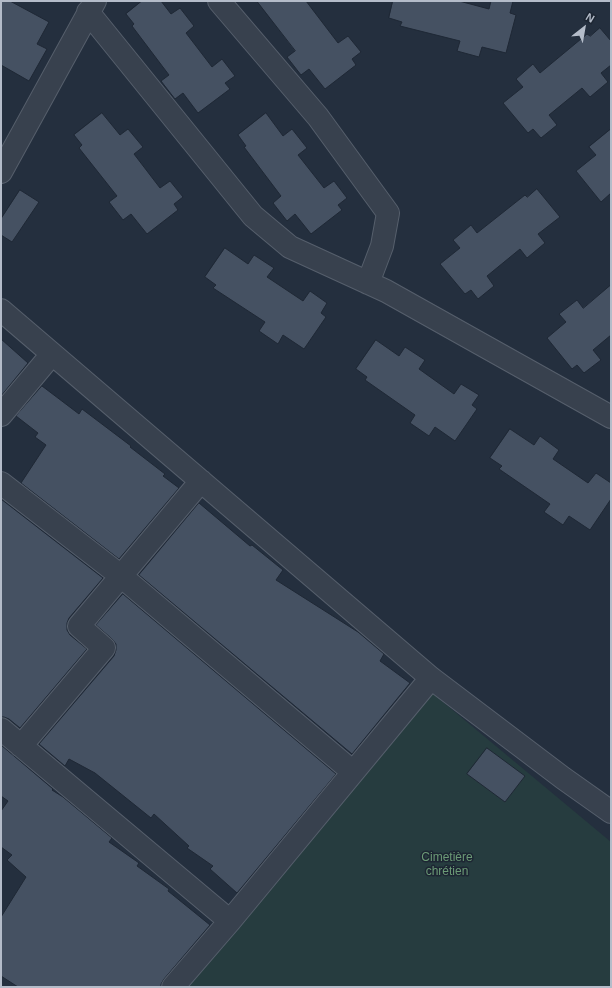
<!DOCTYPE html>
<html>
<head>
<meta charset="utf-8">
<style>
  body { margin:0 }
  #map { position:relative; width:612px; height:988px; overflow:hidden; background:#242f3e; font-family:Helvetica,sans-serif }
  canvas { display:block }
  .frame { position:absolute; inset:0; border:2px solid #b4bcc9; pointer-events:none }
  .north { position:absolute; left:564px; top:8px; width:40px; height:40px; -webkit-text-stroke:3px #1d2633; paint-order:stroke; rotate:31deg; font-size:11px; font-weight:700; line-height:16px; text-align:center; color:#b4bcc9 }
  .north::after { content:''; display:block; margin:auto; width:14px; height:18px; background:#b4bcc9; clip-path:polygon(50% 0,100% 100%,50% 72%,0 100%) }
</style>
</head>
<body>
<div id="map">
<canvas width="612" height="988"></canvas>
<div class="frame"></div>
<div class="north">N</div>
</div>
<script>
const ctx = document.querySelector('canvas').getContext('2d');
ctx.lineJoin = 'round';
function paint(path, color) { ctx.fillStyle = color; ctx.fill(path, 'evenodd'); }
function trace(path, color, width, dash) { ctx.strokeStyle = color; ctx.lineWidth = width; ctx.lineCap = dash ? 'butt' : 'round'; ctx.setLineDash(dash || []); ctx.stroke(path); }
function write(font, color, halo, rows, align = 'center') {
  ctx.font = font + ' Helvetica,sans-serif'; ctx.lineWidth = 3; ctx.setLineDash([]); ctx.textBaseline = 'middle'; ctx.strokeStyle = halo; ctx.fillStyle = color; for (const [text, x, y, turn = 0] of rows) {
    ctx.save(); ctx.translate(x, y); ctx.rotate((+turn || 0) * Math.PI / 180); ctx.textAlign = isNaN(turn) ? turn : align; if (halo) ctx.strokeText(text, 0, 0); ctx.fillText(text, 0, 0); ctx.restore();
  }
}
paint(new Path2D(`
  M431,692L611,842V987H185Z`), '#263c3f');
const building = new Path2D(`
  M1,1H10L49,22L37,44L47,49L29,81L1,65Z
  M142,1H161L171,14L180,8L194,26L186,33L212,67L222,59L235,76L225,83L230,89L198,113L183,93L175,99L161,81L169,75L132,26L134,24L126,14Z
  M257,1H306L338,43L348,36L361,52L352,59L356,65L325,89L309,69L301,75L287,57L295,51Z
  M393,1H459L489,9L491,1H513L510,13L516,15L506,53L482,47L479,57L457,51L460,41L400,26L402,22L389,18Z
  M600,28L611,41V65L601,73L608,82L590,97L582,88L549,115L557,125L541,138L533,129L528,133L503,103L523,87L516,79L533,64L540,73L587,34L590,36Z
  M102,113L120,135L128,129L143,147L134,154L160,188L170,181L183,197L174,204L178,210L147,234L131,214L123,220L109,202L117,196L79,148L82,145L74,135Z
  M266,113L283,136L292,129L307,148L298,155L324,188L334,181L347,198L338,205L342,210L311,234L295,214L287,221L273,203L281,196L244,147L246,146L238,135Z
  M611,129V193L601,202L576,171L596,155L589,147Z
  M537,189L560,217L538,234L545,243L527,258L520,249L487,276L494,286L478,299L471,290L465,294L440,264L460,248L453,240L471,225L477,233L525,195L527,197Z
  M20,190L39,202L12,242L1,235V219Z
  M225,248L248,264L254,255L274,268L267,277L303,301L310,291L327,303L321,313L326,317L304,349L283,335L278,344L259,331L265,322L213,288L216,285L205,277Z
  M611,285V335L593,350L601,360L584,373L577,365L572,369L547,338L566,322L559,314L577,300L583,308Z
  M1,339L28,363L1,396Z
  M376,340L399,356L405,347L425,360L419,369L454,394L461,384L479,395L472,405L477,409L455,441L435,427L429,436L410,423L415,415L365,380L367,377L356,369Z
  M42,386L79,414L82,409L131,446L130,447L165,474L163,476L179,488L119,559L21,483L46,445L35,437L38,433L16,416Z
  M510,429L534,445L540,436L559,450L553,459L588,483L596,473L611,483V499L590,530L569,516L563,525L544,512L550,504L499,469L502,466L490,458Z
  M1,499L103,578L69,618L67,623V630L70,635L87,649L20,728L9,719L4,717H1Z
  M199,503L250,546L252,545L283,570L276,580L358,632L384,654L380,661L410,683L352,754L139,575Z
  M123,594L336,774L237,893L210,869L213,866L187,848L189,846L154,814L151,818L95,773L69,759L65,766L39,744L114,656L116,650V644L112,639L96,625Z
  M1,745L53,789L52,790L63,797L112,838L109,842L139,863L137,866L169,889L168,891L210,925L164,979L161,984V987H18L1,976V917L26,877L7,860L12,855L1,847V811L8,801L1,796Z
  M487,748L525,776L505,802L467,774Z`);
paint(building, '#455162');
trace(building, '#1f2835', 1);
const minor = new Path2D(`
  M219,1L318,117L388,213L382,246L368,283
  M88,12L253,216L290,247L386,291L611,417
  M1,172L95,1
  M1,310L431,678L563,778L611,812
  M1,415L52,354
  M1,483L121,576L353,772
  M1,729L230,921
  M21,746L104,648L79,626L201,481
  M173,987L230,921L431,678`);
trace(minor, '#565f6c', 24);
trace(minor, '#38414e', 22);
write('12px', '#6b9a76', '#1d2633', [
  ["Cimetière",447,858],
  ["chrétien",447,872]
]);
</script>
</body>
</html>
